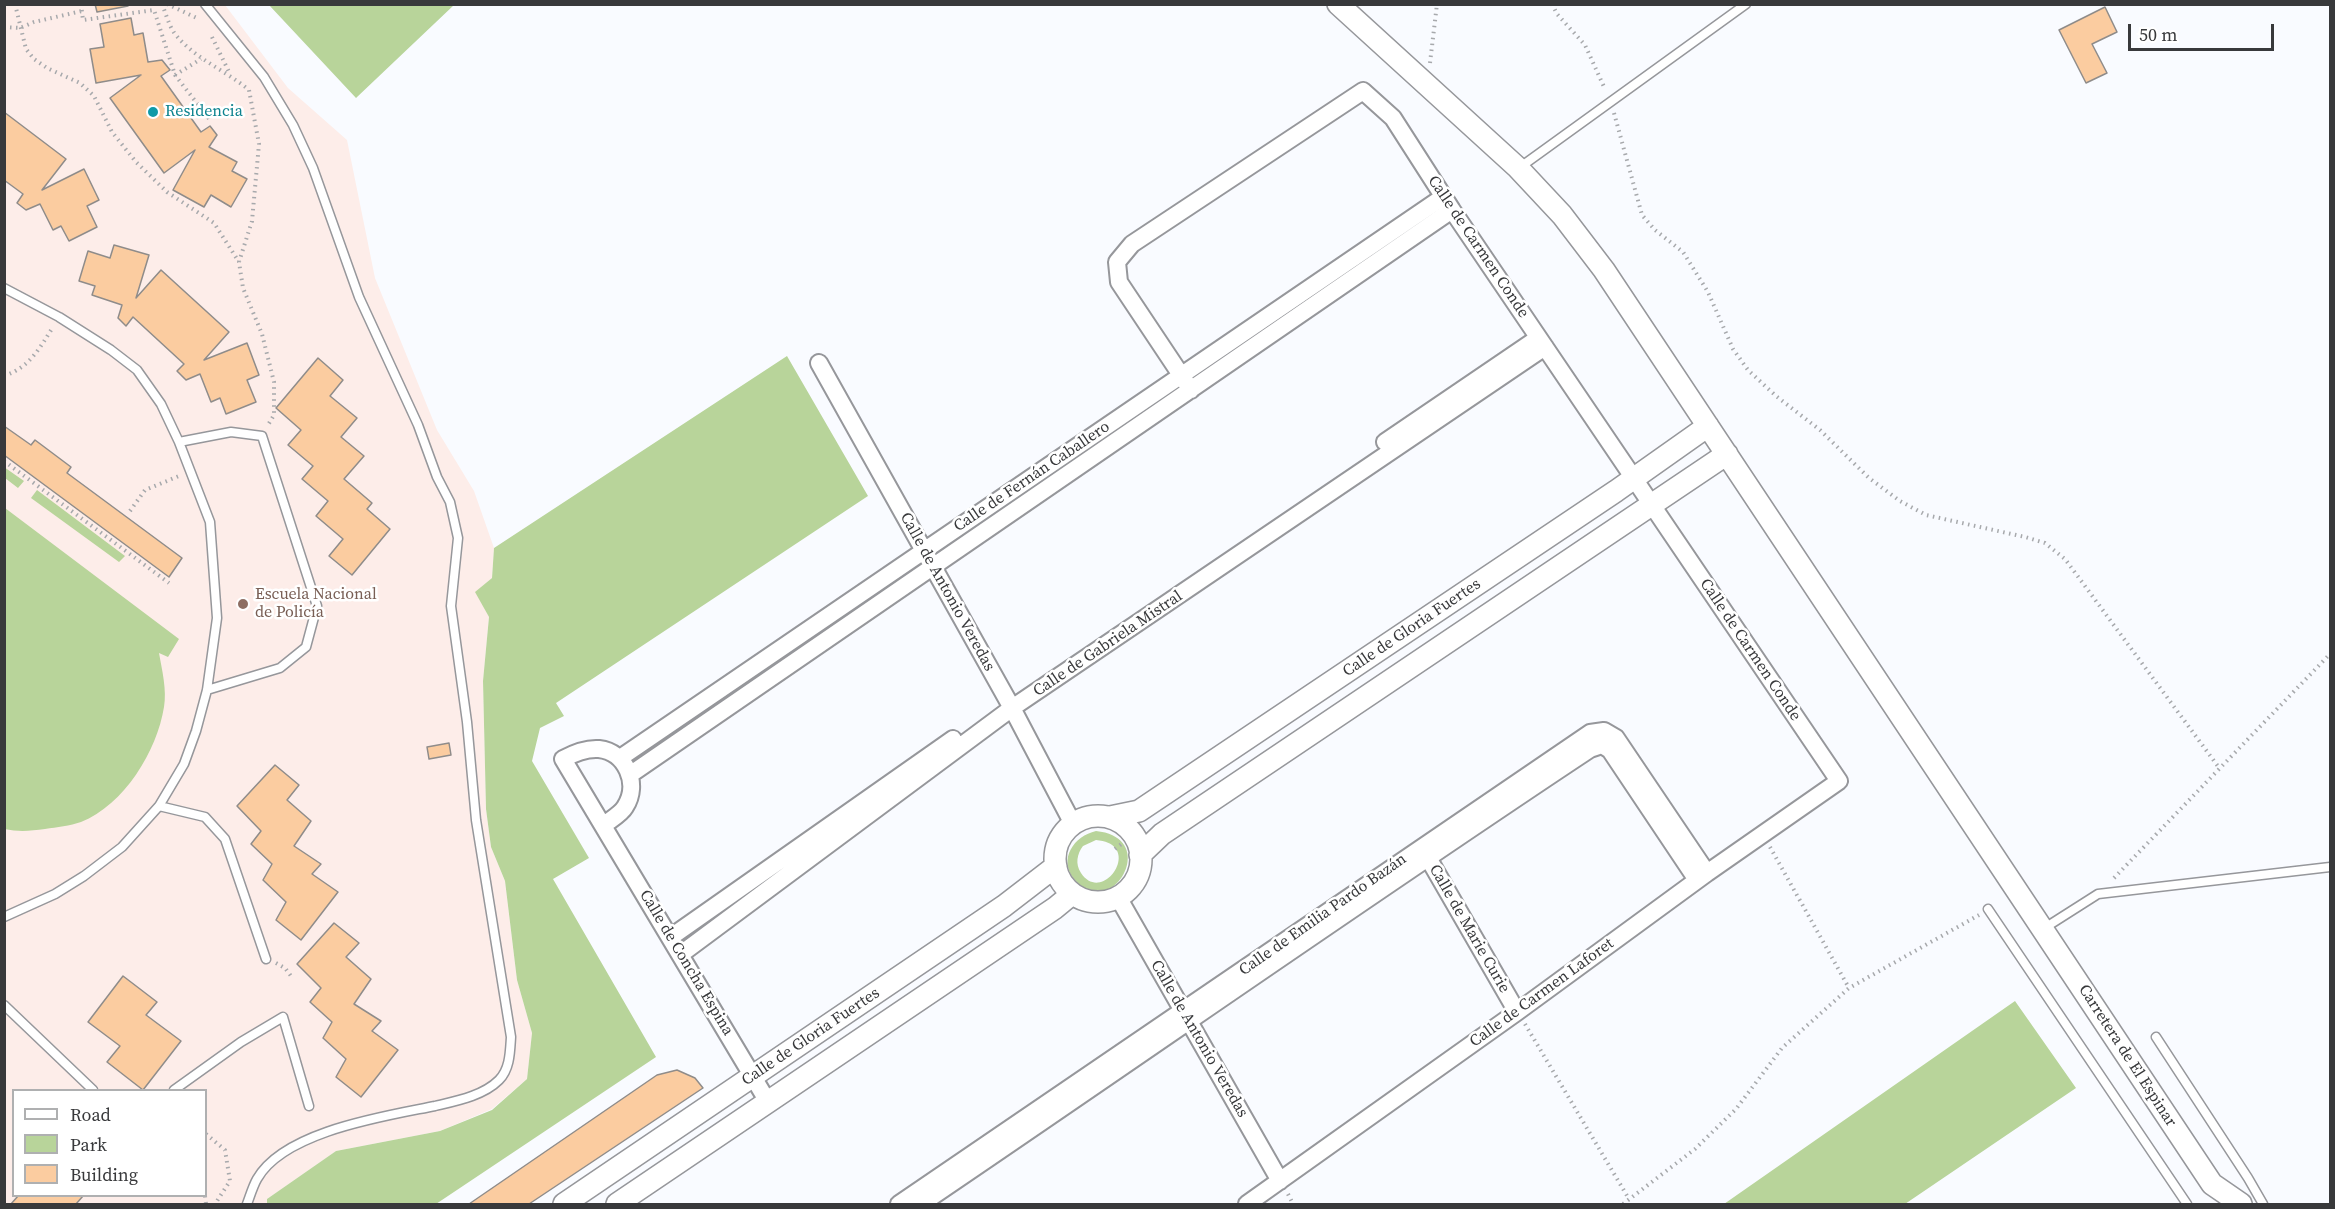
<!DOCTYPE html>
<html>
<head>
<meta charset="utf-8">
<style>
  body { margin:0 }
  #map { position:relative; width:2335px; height:1209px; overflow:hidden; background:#f9fbff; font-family:"Source Serif 4",serif }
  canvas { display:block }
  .frame { position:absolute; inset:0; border:6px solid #38393b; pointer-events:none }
  .legend { position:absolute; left:12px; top:1089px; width:195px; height:108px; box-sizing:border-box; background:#fff; border:2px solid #afb0b1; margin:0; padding:8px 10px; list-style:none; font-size:18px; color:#38393b }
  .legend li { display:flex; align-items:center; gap:12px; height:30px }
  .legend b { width:30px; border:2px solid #afb0b1 }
  .scale { position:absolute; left:2128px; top:24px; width:146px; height:27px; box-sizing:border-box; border:3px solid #38393b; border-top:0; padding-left:8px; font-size:18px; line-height:21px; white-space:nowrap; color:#38393b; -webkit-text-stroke:4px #fff; paint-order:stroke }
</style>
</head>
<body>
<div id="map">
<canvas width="2335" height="1209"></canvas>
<div class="frame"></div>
<ul class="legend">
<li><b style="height:8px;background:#fff"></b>Road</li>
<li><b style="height:16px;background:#b8d49a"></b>Park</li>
<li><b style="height:16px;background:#fbcca0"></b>Building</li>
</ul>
<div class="scale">50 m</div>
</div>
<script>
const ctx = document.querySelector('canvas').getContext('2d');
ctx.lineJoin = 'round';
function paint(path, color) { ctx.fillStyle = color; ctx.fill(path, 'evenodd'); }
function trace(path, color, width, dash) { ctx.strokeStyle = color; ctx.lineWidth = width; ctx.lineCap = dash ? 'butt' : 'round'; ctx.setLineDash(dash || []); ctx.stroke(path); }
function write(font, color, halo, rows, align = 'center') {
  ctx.font = font + ' "Source Serif 4",serif'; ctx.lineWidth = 5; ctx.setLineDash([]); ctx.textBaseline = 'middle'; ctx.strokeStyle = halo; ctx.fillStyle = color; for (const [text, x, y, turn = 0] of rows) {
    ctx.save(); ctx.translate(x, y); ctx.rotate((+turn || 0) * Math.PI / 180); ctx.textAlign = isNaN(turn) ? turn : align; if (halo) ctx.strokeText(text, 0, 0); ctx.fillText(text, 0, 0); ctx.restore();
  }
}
paint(new Path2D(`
  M5,5H225L288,88L347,140L375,278L437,430L474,491L494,548L492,578L476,592L489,617L483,681L486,809L491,847L505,881L517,980L532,1033L527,1079L492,1109L440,1131L336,1151L267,1199V1204H5ZM14,1090H206V1196H14Z`), '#fdede9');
paint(new Path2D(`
  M269,5H454L356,98Z
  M787,356L868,496L556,703L564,716L540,728L532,761L589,858L553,879L656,1057L436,1204H267V1199L336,1151L440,1131L492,1110L527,1079L532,1033L517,980L505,881L491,847L486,809L483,681L489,617L475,592L492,578L494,548Z
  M4,467L24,481L18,488L5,478Z
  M37,490L125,556L119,562L31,498Z
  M5,508L179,639L168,657L159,653C162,670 167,690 164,707C157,751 124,805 81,822C70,826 57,827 45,829C30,831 19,832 4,829Z
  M1096,831C1163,838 1109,925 1074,879C1058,859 1074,836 1096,831ZM1096,840C1145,844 1103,906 1081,873C1075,864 1077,854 1083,846Z
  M2015,1001L2076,1088L1905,1204H1724Z`), '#b8d49a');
const building = new Path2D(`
  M95,4H128V6L97,12Z
  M2105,7L2117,32L2092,44L2107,73L2086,83L2059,30Z
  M131,18L134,35L143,33L148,62L162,60L170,70L161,76L201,132L210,126L217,135L209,147L237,162L232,171L247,179L231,207L211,195L204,207L173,190L195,150L164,173L110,98L141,75L96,83L90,49L104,47L100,24Z
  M4,112L66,159L42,190L84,169L99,200L87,206L97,227L69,241L61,226L53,230L40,204L26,210L17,203L23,194L4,180Z
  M114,245L149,255L136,298L161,270L229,332L204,360L247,343L259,375L247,380L256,402L226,414L220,398L211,402L200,374L186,380L177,371L184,364L133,317L126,326L118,318L122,305L92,295L95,286L79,281L88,251L110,258Z
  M318,358L343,380L330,396L357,418L341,437L364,456L344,479L372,503L367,509L390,529L352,575L329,556L343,539L316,516L328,501L302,479L313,466L288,445L301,430L276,408Z
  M4,426L31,445L35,440L71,467L67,473L182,558L169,577L4,455Z
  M449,743L451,755L429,759L427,747Z
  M275,765L299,785L287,800L311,821L294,846L321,864L312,874L338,892L301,940L276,920L286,902L263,880L272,864L251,844L261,831L237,806Z
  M334,923L359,943L346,957L371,979L354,1004L381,1021L372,1031L398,1050L361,1097L336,1077L346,1059L323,1038L332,1022L310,1002L321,988L297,964Z
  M123,976L157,1002L146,1015L181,1041L143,1090L107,1062L120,1046L88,1022Z
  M677,1070L695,1078L703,1088L529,1204H469L657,1075Z
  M18,1196H83L76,1204H11Z`);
paint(building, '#fbcca0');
trace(building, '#8f8c8a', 1.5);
const service = new Path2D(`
  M205,4L264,77L293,125L313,168L359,297L418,425L437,477L450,502L458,538L451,606L467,722L476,820L511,1037C510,1052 510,1069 499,1080C483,1096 456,1101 435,1106C386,1116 284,1131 257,1179C253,1186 250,1196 247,1204
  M1519,168L1746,4
  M4,288L59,317L111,350L137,370L161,404L179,442L210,522L217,618L207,690L196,731L184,764L159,806L122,847L84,876L55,894L4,917
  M179,442L231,432L262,436L317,606L306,647L280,668L207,690
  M159,806L205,817L225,839L266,959
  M1988,909L2187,1204
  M2043,929L2098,894L2330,867
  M4,1005L93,1090
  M2156,1037L2248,1178L2263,1204
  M174,1090L241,1042L283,1017L309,1106`);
const minor = new Path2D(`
  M819,363L1012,708L1073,824
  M1191,390L1119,282L1117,262L1132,244L1363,91L1393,118L1452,210L1839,781L1707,873L1517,1012L1247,1204
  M1385,442L1538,338
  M620,758L1443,197
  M631,774L1452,210
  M604,825C610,820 621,814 625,807C640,784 626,752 599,749C586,748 574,753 563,759L768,1102
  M1423,849L1517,1012
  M1118,897L1280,1181
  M671,937L953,739
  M681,954L1012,708L1545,347
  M899,1204L1590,733L1604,731L1616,738L1707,873
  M921,1204C1144,1053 1365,898 1590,749L1602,745L1610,750L1697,880`);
const tertiary = new Path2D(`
  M1338,4L1518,168L1562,215L1604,270L2212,1184L2241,1204
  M1055 859a43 43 0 1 1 86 0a43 43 0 1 1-86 0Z
  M1110,817L1139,811L1616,491L1708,426
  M1140,855L1162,834L1727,454
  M564,1204L1004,906L1056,866
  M617,1204L1055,908L1072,894`);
trace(service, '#96979b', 11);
trace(minor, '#96979b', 20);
trace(tertiary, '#96979b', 24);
trace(new Path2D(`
  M15,4L26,49L34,59L47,68L80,83L94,96L112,132L136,162L167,192L214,223L239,262
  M81,4L83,20L154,10L175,75L210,120
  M162,4C166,14 169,26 175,34C195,59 225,70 249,90L259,144L252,221L239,262L243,288L262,334L274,382V415L268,425
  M167,4L199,19
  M1552,4L1557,14L1585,45L1605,89
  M4,27L20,28L34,22L82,11
  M212,37L230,74
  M1430,63L1437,4
  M175,75L201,59
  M1614,113L1642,215L1655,230L1683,252L1708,292L1733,349L1748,370L1776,396L1820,430L1869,478L1900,501L1926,515L2025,537L2045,543L2065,559L2220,769
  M4,376C30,367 39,349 53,327
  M4,461L169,583
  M130,511L145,490L179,476
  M1770,847L1849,988
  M1115,849L1124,842
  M2114,878L2330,654
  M276,963L285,968L291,976
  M1525,1024L1629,1199
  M206,1134L225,1150L230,1181L215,1204
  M1288,1194L1293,1204
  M205,1196L206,1204
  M1623,1204L1695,1149L1736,1109L1782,1048L1849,988L1979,915`), '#a7a9ac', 4, [1.5, 4.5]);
trace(service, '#fff', 8);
trace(minor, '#fff', 16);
trace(tertiary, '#fff', 21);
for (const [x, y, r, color] of [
  [153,112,6,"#0f9aa8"],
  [243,604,6,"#8d6e63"]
]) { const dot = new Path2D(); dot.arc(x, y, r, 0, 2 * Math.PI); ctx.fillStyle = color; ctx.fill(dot); trace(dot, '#fff', 2); }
write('16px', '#0d838f', '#fff', [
  ["Residencia",165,112]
], 'left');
write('16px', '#38393b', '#fff', [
  ["Calle de Carmen Conde",1478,247,56],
  ["Calle de Fernán Caballero",1032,477,-34],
  ["Calle de Antonio Veredas",947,592,61],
  ["Calle de Gloria Fuertes",1412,628,-34],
  ["Calle de Gabriela Mistral",1108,644,-34],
  ["Calle de Carmen Conde",1750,650,56],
  ["Calle de Emilia Pardo Bazán",1323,915,-35],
  ["Calle de Marie Curie",1469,929,60],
  ["Calle de Concha Espina",686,963,59],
  ["Calle de Carmen Laforet",1542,993,-36],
  ["Calle de Gloria Fuertes",811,1037,-34],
  ["Calle de Antonio Veredas",1199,1039,60],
  ["Carretera de El Espinar",2127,1056,57]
]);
write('16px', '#785e54', '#fff', [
  ["Escuela Nacional",255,595],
  ["de Policía",255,613]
], 'left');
</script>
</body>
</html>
